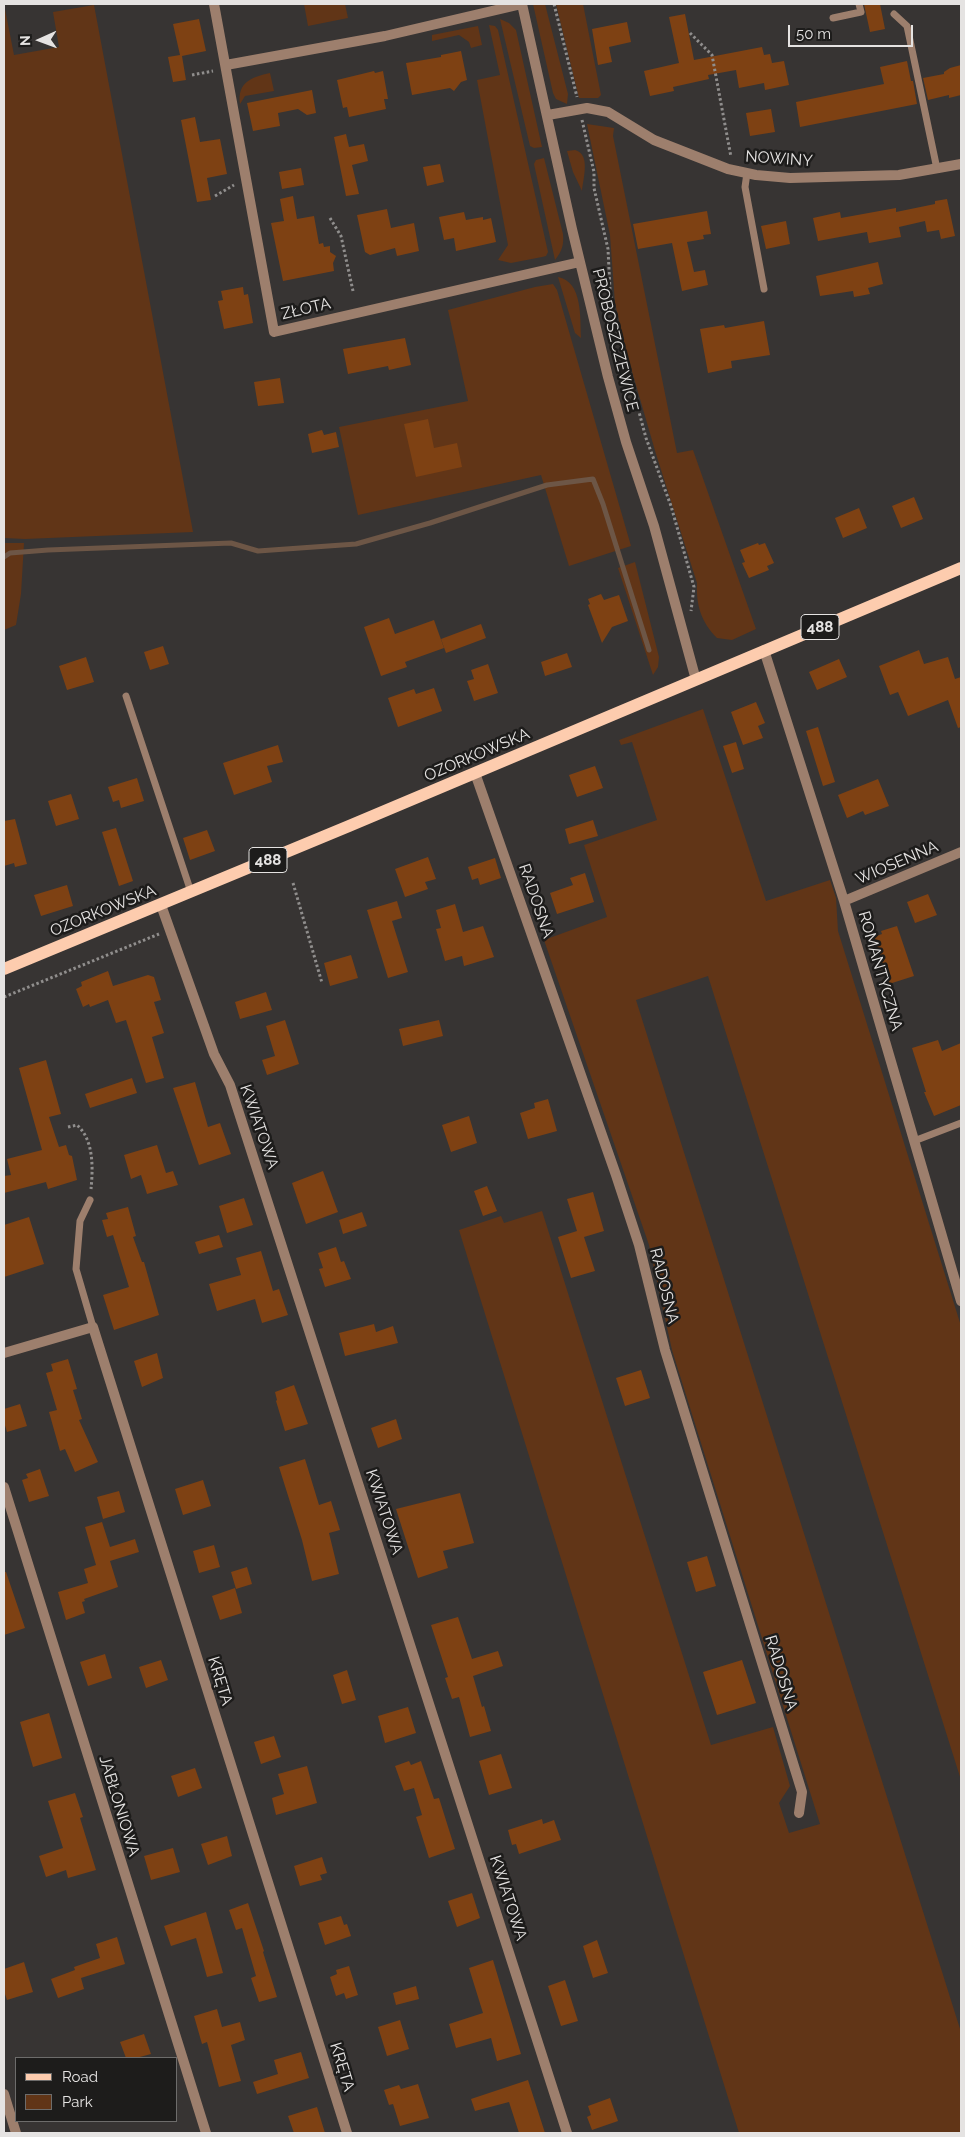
<!DOCTYPE html>
<html>
<head>
<meta charset="utf-8">
<style>
  body { margin:0 }
  #map { position:relative; width:965px; height:2137px; overflow:hidden; background:#373433; font-family:Raleway,sans-serif }
  canvas { display:block }
  .frame { position:absolute; inset:0; border:5px solid #e5e3e2; pointer-events:none }
  .legend { position:absolute; left:15px; top:2057px; width:162px; height:65px; box-sizing:border-box; background:#1d1c1b; border:1px solid #6d6c6b; margin:0; padding:6px 9px; list-style:none; font-size:15px; color:#e5e3e2 }
  .legend li { display:flex; align-items:center; gap:10px; height:25px }
  .legend b { width:25px; border:1px solid #6d6c6b }
  .north { position:absolute; left:15px; top:15px; width:50px; height:50px; -webkit-text-stroke:4px #1d1c1b; paint-order:stroke; rotate:268deg; font-size:14px; font-weight:700; line-height:20px; text-align:center; color:#e5e3e2 }
  .north::after { content:''; display:block; margin:auto; width:18px; height:22px; background:#e5e3e2; clip-path:polygon(50% 0,100% 100%,50% 72%,0 100%) }
  .scale { position:absolute; left:788px; top:25px; width:125px; height:22px; box-sizing:border-box; border:2px solid #e5e3e2; border-top:0; padding-left:6px; font-size:15px; line-height:18px; white-space:nowrap; color:#e5e3e2; -webkit-text-stroke:4px #1d1c1b; paint-order:stroke }
</style>
</head>
<body>
<div id="map">
<canvas width="965" height="2137"></canvas>
<div class="frame"></div>
<ul class="legend">
<li><b style="height:6px;background:#fdccae"></b>Road</li>
<li><b style="height:14px;background:#613517"></b>Park</li>
</ul>
<div class="north">N</div>
<div class="scale">50 m</div>
</div>
<script>
const ctx = document.querySelector('canvas').getContext('2d');
ctx.lineJoin = 'round';
function paint(path, color) { ctx.fillStyle = color; ctx.fill(path, 'evenodd'); }
function trace(path, color, width, dash) { ctx.strokeStyle = color; ctx.lineWidth = width; ctx.lineCap = dash ? 'butt' : 'round'; ctx.setLineDash(dash || []); ctx.stroke(path); }
function write(font, color, halo, rows, align = 'center') {
  ctx.font = font + ' Raleway,sans-serif'; ctx.lineWidth = 5; ctx.setLineDash([]); ctx.textBaseline = 'middle'; ctx.strokeStyle = halo; ctx.fillStyle = color; for (const [text, x, y, turn = 0] of rows) {
    ctx.save(); ctx.translate(x, y); ctx.rotate((+turn || 0) * Math.PI / 180); ctx.textAlign = isNaN(turn) ? turn : align; if (halo) ctx.strokeText(text, 0, 0); ctx.fillText(text, 0, 0); ctx.restore();
  }
}
paint(new Path2D(`
  M4,4L14,55L59,47L53,12L94,5L193,532L25,539L4,538Z
  M304,4H345L348,18L308,26Z
  M533,4H545L568,94L567,104L556,99L553,93Z
  M556,4H583L601,95L598,98H579Z
  M500,19L509,23L516,30L542,147L534,148L530,146Z
  M489,25L495,26L498,30L548,252L546,256L542,257L511,263L498,260L508,245L477,80L500,75Z
  M478,26L482,45L471,48L469,42L459,35L432,41V35Z
  M270,73L274,91L245,96L240,104C237,82 252,77 270,73Z
  M587,124L614,128L613,136L677,453L693,450L756,629L732,640L717,638C701,622 696,605 697,583L656,454L627,354L615,303L610,235Z
  M575,150C591,154 583,179 582,191L573,172L567,151Z
  M544,158L563,234C564,245 562,251 555,260L534,164L536,160Z
  M558,277C583,282 580,318 581,338L575,333Z
  M553,284L557,290L631,546L569,566L541,475L358,515L339,427L468,401L448,310L535,287Z
  M4,543H24L21,594L16,625L4,630Z
  M635,562L659,657L658,667L653,675L618,568Z
  M703,709L766,901L830,880L836,898L838,931L961,1326V1780L708,976L636,1000L961,2032V2133H739L459,1230L501,1216L504,1223L542,1211L711,1745L773,1727L790,1786L779,1803L789,1833L820,1824L672,1350L649,1245L544,940L607,917L584,845L657,820L632,742L621,745L619,740Z`), '#613517');
trace(new Path2D(`
  M4,557L10,553L48,550L231,543L258,551L356,544L430,523L547,485L593,479L603,504L649,650`), '#6d5646', 5);
paint(new Path2D(`
  M864,4H880L885,29L870,32Z
  M685,14L694,60L762,47L764,55L770,54L772,63L784,61L789,85L765,90L764,83L739,88L736,70L708,75L709,79L673,87L674,91L650,96L644,71L679,63L669,17Z
  M199,19L206,51L182,56L186,80L173,82L168,57L180,55L173,24Z
  M627,22L631,42L609,47L612,62L598,65L592,29Z
  M461,51L467,80L461,82L454,91L450,88L412,95L406,63L441,57V55Z
  M907,61L911,81H913L917,104L800,127L796,102L884,84L880,67Z
  M961,65V95L949,98V95L928,100L923,78L944,74V72L950,68Z
  M374,71L375,73L383,71L388,99H384L386,109L349,117L347,107L343,108L337,80Z
  M312,90L316,113L307,115L298,109L278,113L280,126L253,131L247,103Z
  M771,109L775,132L750,136L746,113Z
  M195,117L200,142L220,139L227,174L207,178L211,200L197,202L181,120Z
  M346,134L349,147L364,144L368,161L352,165L359,194L346,196L334,137Z
  M440,164L444,182L427,186L423,167Z
  M301,168L304,185L282,189L279,172Z
  M293,196L297,219L314,216L319,244L323,243L324,247L330,246V252L336,256L333,263L334,271L283,281L271,223L284,221L280,199Z
  M947,199L955,236L941,239L939,230L927,232L925,221L899,227L901,237L869,243L867,232L818,241L813,218L840,212L841,218L896,208V212L935,204V201Z
  M387,209L391,228L414,223L419,251L397,256L395,248L370,255L365,252L357,215Z
  M707,211L711,234L703,235L704,239L687,242L694,272L705,270L708,285L682,291L672,243L638,249L633,224Z
  M464,212L466,220L483,217V220L491,218L496,242L456,251L454,238L444,240L439,217Z
  M786,221L790,244L766,249L761,226Z
  M878,262L883,284L868,288L870,294L854,297L853,291L820,296L816,276Z
  M243,287L244,295L248,294L253,323L224,329L218,301L223,300L221,291Z
  M764,321L770,355L731,361L732,368L708,373L700,329L724,325L725,328Z
  M405,338L411,365L389,370L388,366L348,374L343,349Z
  M280,378L284,403L258,406L254,382Z
  M428,419L434,448L457,443L462,467L416,477L404,424Z
  M322,430L324,435L336,432L339,447L312,453L308,434Z
  M914,497L923,519L901,528L892,506Z
  M859,508L867,528L843,538L835,518Z
  M758,543L759,545L765,543L774,563L767,566L769,570L749,578L742,563L745,562L740,550Z
  M601,594L604,600L619,595L628,621L612,627L602,643L588,605L590,604L588,599Z
  M389,618L395,634L434,620L444,648L405,662L407,667L381,676L364,627Z
  M481,624L486,638L446,653L441,639Z
  M163,646L169,664L150,670L144,652Z
  M919,650L924,664L948,657L955,679L961,677V727L958,728L948,700L908,716L898,692L890,695L879,666Z
  M567,653L572,667L545,676L541,662Z
  M86,657L94,682L67,690L59,666Z
  M839,659L847,677L817,690L809,672Z
  M488,664L498,693L474,701L467,681L474,679L471,670Z
  M434,688L442,711L398,727L388,698L414,689L416,694Z
  M756,702L765,723L758,726L763,738L743,745L731,712Z
  M818,727L835,782L823,786L806,731Z
  M736,742L744,769L732,773L723,746Z
  M278,745L283,762L267,766L272,782L234,795L223,763Z
  M595,766L603,788L577,797L569,775Z
  M137,778L144,801L121,808L119,800L113,802L108,787Z
  M878,779L889,806L865,815L863,811L847,818L838,795Z
  M71,794L79,819L56,826L48,801Z
  M15,819L27,864L15,867L14,863L4,866V821Z
  M593,820L598,836L569,844L565,829Z
  M116,828L133,881L119,886L102,832Z
  M207,830L215,851L190,860L183,838Z
  M428,857L436,879L425,882L428,889L405,897L395,869Z
  M495,858L501,878L480,885L478,878L472,880L468,867Z
  M585,873L594,902L557,914L550,893L573,885L570,878Z
  M67,885L73,906L41,916L34,895Z
  M928,894L937,915L915,923L907,902Z
  M397,901L402,918L392,921L408,972L388,978L367,910Z
  M455,904L463,932L483,926L494,957L464,966L462,956L445,961L436,929L441,928L436,910Z
  M897,926L914,976L889,984L874,937L882,934L881,931Z
  M351,955L358,978L330,986L324,963Z
  M108,971L113,986L148,975L154,977L161,1000L154,1002L164,1033L152,1037L164,1078L146,1083L126,1020L116,1023L108,1000L90,1007L89,1004L83,1007L76,989L82,986L81,982Z
  M266,992L272,1010L240,1019L235,1002Z
  M285,1020L299,1064L267,1075L262,1060L275,1056L266,1026Z
  M439,1020L443,1036L403,1046L399,1029Z
  M938,1040L942,1051L961,1043V1105L934,1116L924,1092H926L912,1048Z
  M46,1060L61,1114L49,1117L59,1147L66,1145L69,1155L72,1156L77,1180L48,1189L46,1182L4,1193V1176L11,1175L7,1159L42,1150L19,1068Z
  M132,1078L137,1093L90,1108L85,1094Z
  M195,1082L208,1127L220,1123L231,1154L199,1165L173,1088Z
  M548,1099L557,1131L528,1139L520,1113L535,1108L534,1103Z
  M469,1116L477,1143L451,1152L442,1125Z
  M157,1145L166,1173L173,1171L178,1185L147,1194L141,1175L131,1179L124,1155Z
  M323,1171L338,1212L306,1224L292,1183Z
  M487,1186L497,1211L483,1216L474,1191Z
  M593,1192L604,1231L584,1237L595,1271L571,1278L558,1237L577,1231L567,1199Z
  M244,1198L253,1225L227,1233L219,1206Z
  M128,1207L136,1236L133,1237L142,1262H144L159,1315L114,1330L103,1295L129,1287L113,1235L107,1237L102,1220L108,1219L106,1213Z
  M362,1212L367,1226L343,1234L339,1220Z
  M29,1217L44,1264L4,1277V1225Z
  M219,1235L223,1247L199,1254L195,1242Z
  M336,1247L341,1262L344,1261L351,1279L325,1287L319,1269L323,1268L318,1253Z
  M261,1251L273,1291L279,1289L288,1315L262,1323L255,1299L217,1311L209,1284L241,1275L236,1258Z
  M374,1324L376,1332L393,1326L398,1343L345,1356L339,1333Z
  M157,1353L163,1378L142,1387L134,1361Z
  M68,1359L77,1389L73,1390L82,1419L79,1420L98,1462L75,1472L65,1449L60,1451L49,1412L57,1410L46,1373L53,1371L51,1364Z
  M641,1370L650,1398L625,1406L616,1378Z
  M294,1385L308,1424L285,1431L276,1401L277,1400L275,1392Z
  M20,1404L27,1426L7,1432L4,1422V1409Z
  M396,1419L402,1439L378,1448L371,1428Z
  M305,1459L319,1505L331,1501L340,1530L329,1533L339,1574L312,1581L302,1540L279,1467Z
  M40,1469L49,1496L29,1502L22,1480L28,1478L26,1474Z
  M203,1480L211,1506L183,1515L175,1489Z
  M119,1491L125,1512L103,1519L97,1497Z
  M460,1493L474,1543L443,1551L448,1568L418,1578L396,1509Z
  M102,1522L110,1547L135,1539L139,1552L110,1561L118,1587L84,1599L85,1601L82,1602L85,1613L66,1620L58,1592L88,1583L84,1569L96,1565L85,1527Z
  M214,1545L220,1567L199,1573L193,1551Z
  M707,1556L716,1586L696,1592L687,1562Z
  M247,1567L252,1584L236,1589L231,1572Z
  M4,1572H6L25,1628L4,1635Z
  M235,1588L242,1613L220,1620L212,1596Z
  M458,1617L472,1659L498,1651L503,1666L473,1676L482,1707L484,1706L491,1731L470,1737L459,1697L452,1699L445,1678L448,1677L431,1625Z
  M105,1654L112,1678L88,1686L80,1662Z
  M161,1660L168,1680L146,1688L139,1667Z
  M742,1660L756,1703L717,1715L703,1672Z
  M347,1670L356,1700L342,1704L333,1675Z
  M408,1707L416,1733L385,1743L378,1716Z
  M49,1713L62,1758L33,1767L20,1722Z
  M274,1736L281,1757L261,1764L254,1742Z
  M501,1754L512,1788L489,1795L479,1761Z
  M409,1761L411,1765L421,1761L434,1799L439,1798L455,1849L429,1858L416,1817L422,1815L414,1788L404,1791L395,1766Z
  M307,1766L317,1803L276,1815L272,1798L284,1794L278,1774Z
  M195,1768L202,1788L178,1797L171,1776Z
  M75,1793L83,1817L80,1818L96,1870L68,1878L66,1870L46,1877L39,1856L63,1848L48,1801Z
  M542,1819L543,1824L554,1820L561,1840L519,1854L516,1844L512,1845L508,1830Z
  M227,1836L232,1856L208,1865L201,1844Z
  M173,1848L180,1872L151,1880L144,1856Z
  M322,1857L327,1873L320,1875L322,1880L300,1886L294,1866Z
  M472,1893L480,1918L457,1927L448,1901Z
  M248,1903L264,1951L263,1952L277,1997L259,2002L251,1978L256,1976L242,1928L236,1930L229,1910Z
  M206,1912L223,1973L207,1977L196,1938L171,1946L164,1926Z
  M341,1916L344,1925L347,1924L351,1936L325,1945L318,1923Z
  M117,1937L125,1964L81,1978L84,1989L58,1998L51,1979L75,1970L74,1967L100,1958L96,1944Z
  M597,1940L608,1973L593,1978L583,1946Z
  M493,1960L521,2054L497,2061L491,2038L456,2048L449,2024L483,2013L469,1968Z
  M24,1962L33,1992L7,2000L4,1991V1969Z
  M349,1966L358,1995L346,1999L344,1993L336,1996L330,1977L337,1974L336,1970Z
  M565,1980L578,2021L561,2026L548,1986Z
  M416,1986L419,1999L396,2005L393,1993Z
  M217,2009L222,2027L240,2022L245,2040L231,2045L241,2081L219,2087L207,2042L202,2044L194,2016Z
  M400,2020L409,2049L387,2056L378,2027Z
  M144,2034L151,2054L136,2058H126L120,2042Z
  M301,2052L309,2078L257,2094L253,2082L278,2074L274,2060Z
  M528,2080L545,2133H519L509,2102L475,2111L471,2099Z
  M418,2084L429,2118L400,2126L393,2104L389,2105L384,2090L399,2085L401,2089Z
  M610,2098L618,2121L592,2130L587,2117L591,2115L588,2106Z
  M317,2107L325,2133H294L288,2116Z`), '#7e4113');
trace(new Path2D(`
  M554,4L577,97
  M690,33L712,55L731,157
  M192,75L213,71
  M582,120L594,172V188L608,249L610,290L618,334L646,438L671,506L694,587L691,611
  M215,196L234,185
  M330,218L341,236L353,291
  M293,883L322,983
  M4,997L159,934
  M68,1127L77,1125C94,1140 93,1168 91,1189`), '#908e8d', 3, [2.5, 2.5]);
trace(new Path2D(`
  M894,14L907,26L937,169
  M833,18L861,12L859,4
  M747,173L745,187L764,289
  M126,696L191,892
  M914,1141L961,1123
  M90,1200L80,1221L76,1269L93,1327`), '#9d7f6d', 7);
trace(new Path2D(`
  M214,4L274,332L580,262
  M522,4L572,229L608,377L626,442L654,526L696,680
  M226,65L385,36L522,4
  M548,115L587,108L608,112L654,140L728,169L756,175L790,178L899,175L961,164
  M764,650L844,901L961,1301
  M475,773L616,1175L639,1245L665,1350L802,1792L799,1813
  M844,901L961,852
  M161,905L214,1054L230,1085L567,2133
  M4,1353L93,1327L347,2133
  M4,1487L206,2133
  M4,2094L16,2133`), '#9d7f6d', 10);
trace(new Path2D(`
  M4,969L349,826L961,568`), '#fdccae', 12);
for (const [x, y, w] of [
  [820,627,38],
  [268,860,38]
]) { const box = new Path2D(); box.roundRect(x - w / 2, y - 12.5, w, 25, 4); ctx.fillStyle = '#1d1c1b'; ctx.fill(box); trace(box, '#e5e3e2', 1); }
write('bold 15px', '#e5e3e2', null, [
  ["488",820,627],
  ["488",268,860]
]);
write('16px', '#e5e3e2', '#1d1c1b', [
  ["NOWINY",779,159,4],
  ["ZŁOTA",306,309,-13],
  ["PROBOSZCZEWICE",615,340,76],
  ["OZORKOWSKA",477,755,-23],
  ["WIOSENNA",897,863,-23],
  ["RADOSNA",536,901,71],
  ["OZORKOWSKA",103,911,-22],
  ["ROMANTYCZNA",880,971,74],
  ["KWIATOWA",259,1127,71],
  ["RADOSNA",664,1286,76],
  ["KWIATOWA",384,1512,72],
  ["RADOSNA",781,1673,73],
  ["KRĘTA",220,1681,73],
  ["JABŁONIOWA",119,1806,73],
  ["KWIATOWA",508,1898,72],
  ["KRĘTA",342,2067,73]
]);
</script>
</body>
</html>
